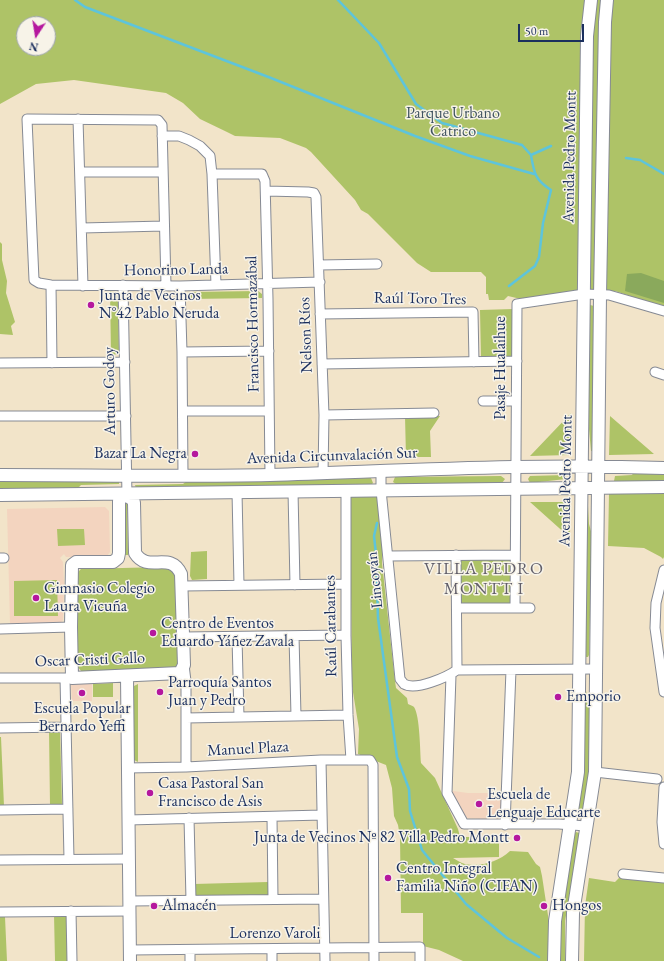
<!DOCTYPE html>
<html>
<head>
<meta charset="utf-8">
<style>
  body { margin:0 }
  #map { position:relative; width:664px; height:961px; overflow:hidden; background:#f2e4c9; font-family:"EB Garamond",serif }
  canvas { display:block }
  .north { position:absolute; left:16px; top:16px; width:40px; height:40px; box-sizing:border-box; background:#f7f3e8; border:1px solid #9fa5b1; border-radius:50%; rotate:192deg; font-size:11px; font-weight:700; line-height:16px; text-align:center; color:#1b2f5e }
  .north::after { content:''; display:block; margin:auto; width:14px; height:18px; background:#b5179e; clip-path:polygon(50% 0,100% 100%,50% 72%,0 100%) }
  .scale { position:absolute; left:518px; top:24px; width:66px; height:18px; box-sizing:border-box; border:2px solid #1b2f5e; border-top:0; padding-left:5px; font-size:12px; line-height:14px; white-space:nowrap; color:#1b2f5e; -webkit-text-stroke:3px #f7f3e8; paint-order:stroke }
</style>
</head>
<body>
<div id="map">
<canvas width="664" height="961"></canvas>
<div class="north">N</div>
<div class="scale">50 m</div>
</div>
<script>
const ctx = document.querySelector('canvas').getContext('2d');
ctx.lineJoin = 'round';
function paint(path, color) { ctx.fillStyle = color; ctx.fill(path, 'evenodd'); }
function trace(path, color, width, dash) { ctx.strokeStyle = color; ctx.lineWidth = width; ctx.lineCap = dash ? 'butt' : 'round'; ctx.setLineDash(dash || []); ctx.stroke(path); }
function write(font, color, halo, rows, align = 'center') {
  ctx.font = font + ' "EB Garamond",serif'; ctx.lineWidth = 3; ctx.setLineDash([]); ctx.textBaseline = 'middle'; ctx.strokeStyle = halo; ctx.fillStyle = color; for (const [text, x, y, turn = 0] of rows) {
    ctx.save(); ctx.translate(x, y); ctx.rotate((+turn || 0) * Math.PI / 180); ctx.textAlign = isNaN(turn) ? turn : align; if (halo) ctx.strokeText(text, 0, 0); ctx.fillText(text, 0, 0); ctx.restore();
  }
}
paint(new Path2D(`
  M105,507L109,511L110,552L107,556L66,557L64,554L60,558L63,562L64,582L63,620L60,624H10L7,509Z
  M71,684H92V701H72Z
  M453,791L468,793H502L501,820L465,818L453,796Z`), '#f3d4bf');
paint(new Path2D(`
  M0,0H664V307L615,291L572,292L525,300L508,296L504,300H489L488,294H486V277L481,272H431L417,263L368,214L361,210L355,200L311,152L306,148L280,138L235,136L227,132L200,119L183,103L166,93L74,80L36,84L0,104ZM24,24H48V48H24Z
  M0,242L2,244V260L7,281L6,293L15,322L11,326L13,335L0,334Z
  M110,291L118,294L119,354L111,355Z
  M258,291L262,294V298L188,299L189,292Z
  M590,305L594,306L595,451H591L589,429L585,416L588,306Z
  M513,309L514,352L510,358H481L480,310Z
  M571,413L569,455L530,456Z
  M405,416H440L430,431L431,457H406Z
  M610,416L654,454L609,455Z
  M664,471V483L616,485L614,481L615,476L632,475L634,472Z
  M566,475V479L530,483L528,479L530,476Z
  M501,476L505,479L502,483L396,484L393,482L395,477Z
  M371,478L373,483L370,486L136,488L135,485L183,484L187,481Z
  M119,481V484L81,485L76,490H0V482Z
  M609,494H664V557L663,559L661,557L644,548L608,546Z
  M350,495H379L382,540V563L395,681L396,688L407,698L408,704C410,705 413,706 414,707C420,716 420,751 421,763L435,778L458,829L460,837H499V857L453,858C457,860 461,863 465,864C481,867 498,862 510,851L528,852L536,864L540,867L542,876L549,922L553,961H463L439,950L423,946V913H401L400,837L398,825L394,816L392,788L386,765L358,754L359,729L352,686Z
  M124,500H127L128,555H124Z
  M530,502H569L570,535L568,536Z
  M586,505L588,506L589,524L592,535L589,655L588,657H585Z
  M57,529H84L85,545L58,546Z
  M207,551V579L192,580L190,576L191,552Z
  M510,559L511,602L508,605L461,606L460,560Z
  M163,567L176,571L180,658L175,669L82,672L77,666L76,574L81,569Z
  M57,580L58,616H14V581Z
  M583,677H586L585,687L591,711L590,772L582,818L579,817L577,813Z
  M113,683V697H93V684Z
  M138,684V762L134,760L132,687Z
  M49,730H60L62,805H50Z
  M0,737H1L4,806H0Z
  M576,832L579,833L580,836L565,921V961H558L560,905L574,834Z
  M623,874L664,878V961H584L585,906L589,878L615,882Z
  M268,882L269,896L194,898V884Z
  M54,914H69V961H55Z
  M0,917H5L7,961H0Z`), '#aec367');
paint(new Path2D(`
  M641,273L664,281V303L625,291L627,274Z`), '#8aa95c');
trace(new Path2D(`
  M75,0L85,7L271,78L415,136L470,156L534,174
  M338,0L379,43L416,104L442,123L522,145L531,155L551,146
  M626,158L640,160L664,174
  M509,286L535,266L539,257L543,223L551,190C535,180 534,173 531,155
  M377,523L374,536L376,554L378,618L397,757L409,789L410,811L422,850L466,904L507,938L539,957`), '#5ec4db', 2.5);
const street = new Path2D(`
  M78,119L83,286
  M162,136H179L189,140L200,146L210,156L212,174L216,285
  M80,172H162
  M212,174H262L265,181L268,299L270,475
  M266,191L308,192L314,193L316,197L324,415L323,473
  M82,228L164,226
  M319,265L377,264
  M51,285L52,363
  M123,285L127,496
  M166,285L162,125L158,120L27,119L34,280L39,283L51,285L180,286L320,282
  M180,286L182,352L183,476
  M320,314L473,312L474,362
  M182,352L269,351
  M0,363L125,362
  M322,364L517,361
  M655,372L664,375
  M483,401H516
  M183,411H269
  M324,415L434,413
  M0,416H126
  M381,471V490L400,679C401,680 402,682 404,684C416,691 447,677 457,670L596,669
  M293,491L295,585
  M346,491V635L348,715L351,760
  M237,492L239,585
  M456,555L457,670
  M388,556L515,555
  M0,558H4
  M664,570L656,603L655,628L664,692
  M183,586L345,584
  M457,608H530
  M515,608L517,304L584,294L609,295L664,311
  M0,629L71,627
  M294,636L296,716
  M184,637L346,635
  M237,637L239,717
  M184,665L186,681V767
  M451,675L447,793L464,824H559L586,826
  M0,678H71
  M65,678L69,859
  M186,718L348,715
  M0,728L66,727
  M321,760L325,961
  M127,768L186,767L321,760H370L373,765L374,961
  M595,772L657,779
  M664,787L662,822L664,844
  M0,810L68,809
  M272,817L273,899
  M189,818L191,900
  M128,820L322,815
  M505,825L511,670
  M0,860L129,859
  M623,874L664,878
  M130,901L323,899
  M71,911L72,961
  M0,912L130,911
  M272,949V961
  M130,950L420,947V961
  M190,950V961`);
const secondary = new Path2D(`
  M0,475C90,475 180,477 270,475C401,471 533,463 664,468
  M0,495L664,487
  M127,496L133,500L134,503L135,553C148,574 170,550 181,574L184,665L180,673L72,678L71,627L72,565L76,562H113L118,558L119,553V501L122,497Z
  M127,676L130,961
  M554,961L555,921L578,772L587,36L591,0
  M572,961L573,913L595,772L600,295L605,22L607,0`);
trace(street, '#868a94', 11);
trace(secondary, '#868a94', 14);
trace(street, '#fff', 9);
trace(secondary, '#fff', 12);
for (const [x, y, r, color] of [
  [91,305,4,"#b5179e"],
  [195,454,4,"#b5179e"],
  [36,598,4,"#b5179e"],
  [153,633,4,"#b5179e"],
  [160,692,4,"#b5179e"],
  [82,693,4,"#b5179e"],
  [558,697,4,"#b5179e"],
  [150,793,4,"#b5179e"],
  [479,804,4,"#b5179e"],
  [517,838,4,"#b5179e"],
  [388,878,4,"#b5179e"],
  [154,906,4,"#b5179e"],
  [544,906,4,"#b5179e"]
]) { const dot = new Path2D(); dot.arc(x, y, r, 0, 2 * Math.PI); ctx.fillStyle = color; ctx.fill(dot); trace(dot, '#f7f3e8', 1.5); }
write('16px', '#405460', '#f7f3e8', [
  ["Parque Urbano",453,114],
  ["Catrico",453,132]
]);
write('16px', '#1b2f5e', '#f7f3e8', [
  ["Avenida Pedro Montt",570,157,-89],
  ["Honorino Landa",176,270,-1],
  ["Raúl Toro Tres",420,299,1],
  ["Francisco Hormazábal",253,324,-91],
  ["Nelson Ríos",306,335,-92],
  ["Pasaje Hualaihue",501,368,-90],
  ["Arturo Godoy",110,391,-91],
  ["Avenida Circunvalación Sur",332,456,-2],
  ["Avenida Pedro Montt",566,481,-89],
  ["Lincoyán",375,580,-96],
  ["Raúl Carabantes",331,626,-91],
  ["Oscar Cristi Gallo",90,660,-2],
  ["Manuel Plaza",248,749,-3],
  ["Lorenzo Varoli",275,934]
]);
write('16px', '#1b2f5e', '#f7f3e8', [
  ["Junta de Vecinos",99,296],
  ["N°42 Pablo Neruda",99,314],
  ["Bazar La Negra",187,454,"right"],
  ["Gimnasio Colegio",44,589],
  ["Laura Vicuña",44,607],
  ["Centro de Eventos",161,624],
  ["Eduardo Yáñez Zavala",161,642],
  ["Parroquía Santos",168,683],
  ["Juan y Pedro",168,701],
  ["Emporio",566,697],
  ["Escuela Popular",82,709,"center"],
  ["Bernardo Yeffi",82,727,"center"],
  ["Casa Pastoral San",158,784],
  ["Francisco de Asis",158,802],
  ["Escuela de",487,795],
  ["Lenguaje Educarte",487,813],
  ["Junta de Vecinos Nº 82 Villa Pedro Montt",509,838,"right"],
  ["Centro Integral",396,869],
  ["Familia Niño (CIFAN)",396,887],
  ["Almacén",162,906],
  ["Hongos",552,906]
], 'left');
ctx.letterSpacing = '1px';
write('17px', '#625f6a', '#f7f3e8', [
  ["VILLA PEDRO",484,569],
  ["MONTT I",484,589]
]);
ctx.letterSpacing = '0px';
</script>
</body>
</html>
